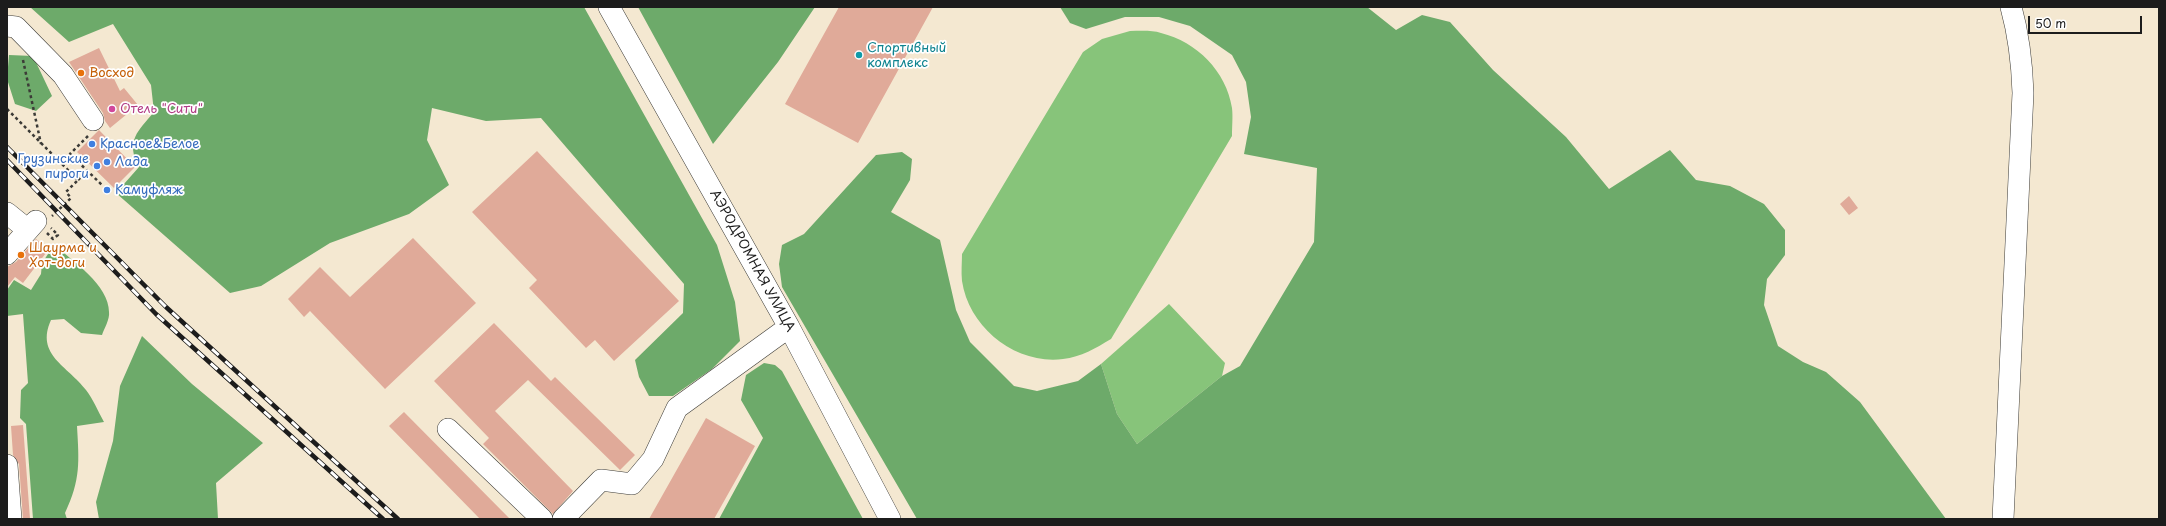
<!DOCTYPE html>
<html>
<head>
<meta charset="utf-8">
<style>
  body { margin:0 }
  #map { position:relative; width:2166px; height:526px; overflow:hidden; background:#f4e8d1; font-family:"Playpen Sans",sans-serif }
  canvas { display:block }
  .frame { position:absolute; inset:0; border:8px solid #1c1c1c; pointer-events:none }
  .scale { position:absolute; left:2028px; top:16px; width:114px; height:18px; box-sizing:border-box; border:2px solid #1c1c1c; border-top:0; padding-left:5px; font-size:12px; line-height:14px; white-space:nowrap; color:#1c1c1c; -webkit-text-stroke:3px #fff; paint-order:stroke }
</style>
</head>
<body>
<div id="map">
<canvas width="2166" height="526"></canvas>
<div class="frame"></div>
<div class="scale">50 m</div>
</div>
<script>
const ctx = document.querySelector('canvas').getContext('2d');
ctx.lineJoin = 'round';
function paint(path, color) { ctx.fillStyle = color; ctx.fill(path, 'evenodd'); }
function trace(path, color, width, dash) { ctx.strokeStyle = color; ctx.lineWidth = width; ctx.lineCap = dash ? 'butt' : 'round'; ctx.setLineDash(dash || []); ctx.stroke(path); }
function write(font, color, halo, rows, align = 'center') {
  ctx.font = font + ' "Playpen Sans",sans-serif'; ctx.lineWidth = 3.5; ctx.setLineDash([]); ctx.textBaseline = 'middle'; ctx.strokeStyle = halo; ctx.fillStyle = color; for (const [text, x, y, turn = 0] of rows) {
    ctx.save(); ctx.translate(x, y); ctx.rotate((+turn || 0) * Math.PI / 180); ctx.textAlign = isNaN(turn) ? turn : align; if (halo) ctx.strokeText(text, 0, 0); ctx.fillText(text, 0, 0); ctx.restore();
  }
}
paint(new Path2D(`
  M1130,31C1140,31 1152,30 1161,33C1197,42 1226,71 1232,108C1233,116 1232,127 1232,136L1111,339C1096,348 1081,357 1063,359C1016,365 969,328 962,281C961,272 962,262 962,254L1083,52L1102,39Z
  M1169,304L1225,363L1222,376L1137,444L1117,414L1101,364Z`), '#87c47a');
paint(new Path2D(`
  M30,7H584L717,245L735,302L740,341L712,369L673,396H649L639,377L635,360L683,313L684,284L541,118L486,121L432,108L427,140L449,185L409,214L330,243L261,286L230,293L116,193L139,167C125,141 138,131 154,112L151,85L113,24L69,42Z
  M638,7H815L778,62L713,144Z
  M1060,7H1367L1396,30L1422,15L1450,22L1493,70L1566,137L1609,189L1670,150L1696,180L1730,186L1764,204L1785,230V255L1767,279L1764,305L1778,346L1803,362L1826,372L1860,402L1946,519H917L782,287L779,264L782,245L804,234L876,155L902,152L912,159L910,180L891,212L940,240L956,310L970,342L1014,386L1037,391L1078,381L1101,364L1117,414L1137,444L1222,376L1240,366L1314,242L1317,168L1244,154L1251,117L1246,82L1232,55L1190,26L1159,17H1125L1086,29L1070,23Z
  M9,55L33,56L52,96L36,111L15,104L7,79Z
  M54,245C73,261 109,285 109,312C110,319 104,329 102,335L81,333L64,319L51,320C35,355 68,366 86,390C93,399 98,411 104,422L77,426C79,462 81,479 65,513L67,519H33L26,424L20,418L21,390L28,383L23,314L7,316V290L14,280L31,290L41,274L42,263Z
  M142,336L192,384L263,443L216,483L218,519H99L96,502L113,441L120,386Z
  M764,363L775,365L782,371L863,519H719L763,438L741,400L746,375Z`), '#6daa6a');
paint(new Path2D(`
  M839,7H933L858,143L785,104Z
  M99,48L120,91L124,88L138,105L110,128L105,121L103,113L69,62Z
  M99,130L135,167L114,188L77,152Z
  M537,151L679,301L614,361L595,340L586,348L529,288L537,280L472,212Z
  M1849,196L1858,208L1849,215L1840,204Z
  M413,238L476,303L385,389L310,311L304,317L288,299L320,267L350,297Z
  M36,239L49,249L23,283L15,277L7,287V267L16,262Z
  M494,323L551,381L555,377L635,455L620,470L528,380L495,411L573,491L553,514L483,444L489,438L434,381Z
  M404,412L510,519H480L389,426Z
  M706,418L755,446L714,519H649Z
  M23,425L30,519H23L19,464L13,455L11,426Z`), '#e0aa99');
const minor = new Path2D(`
  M609,7L789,327L890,519
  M7,26L16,27L63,75L93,120
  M7,213L28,230
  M7,254L36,221
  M448,429L542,519
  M7,465L11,519
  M563,519L601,480L632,484L653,459L677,408L789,327
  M2003,519L2023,93C2022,63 2019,36 2011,7`);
trace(minor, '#3c3b37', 22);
trace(new Path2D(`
  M23,60L41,144
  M7,109L78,180L66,192L71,198L52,216
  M88,136L70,154L102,185
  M78,180L87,171
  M47,233L53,239L58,235L51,228`), '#3c3b37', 2.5, [3, 3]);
trace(minor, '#fff', 21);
const rail = new Path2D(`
  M7,147L166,307L398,519
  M7,160L156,314L383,519`);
trace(rail, '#1c1c1c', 4.5);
trace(rail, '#fff', 3, [9]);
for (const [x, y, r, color] of [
  [859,55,4,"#0f9aa8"],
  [81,73,4,"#e8710a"],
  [112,109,4,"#d1479c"],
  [92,144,4,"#3f7fe0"],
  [107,162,4,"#3f7fe0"],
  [97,166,4,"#3f7fe0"],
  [107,190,4,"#3f7fe0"],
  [21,255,4,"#e8710a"]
]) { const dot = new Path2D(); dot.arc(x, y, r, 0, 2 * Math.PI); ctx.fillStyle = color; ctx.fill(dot); trace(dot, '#fff', 1.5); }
write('13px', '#0d838f', '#fff', [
  ["Спортивный",867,48],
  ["комплекс",867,63]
], 'left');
write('13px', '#c56008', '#fff', [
  ["Восход",89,73],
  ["Шаурма и",29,248],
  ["Хот-доги",29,263]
], 'left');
write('13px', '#b23c85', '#fff', [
  ["Отель \"Сити\"",120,109]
], 'left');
write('13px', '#366cbe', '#fff', [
  ["Красное&Белое",100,144],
  ["Грузинские",89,159,"right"],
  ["пироги",89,174,"right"],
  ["Лада",115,162],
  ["Камуфляж",115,190]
], 'left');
write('13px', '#1c1c1c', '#fff', [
  ["АЭРОДРОМНАЯ УЛИЦА",752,261,61]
]);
</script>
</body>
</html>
